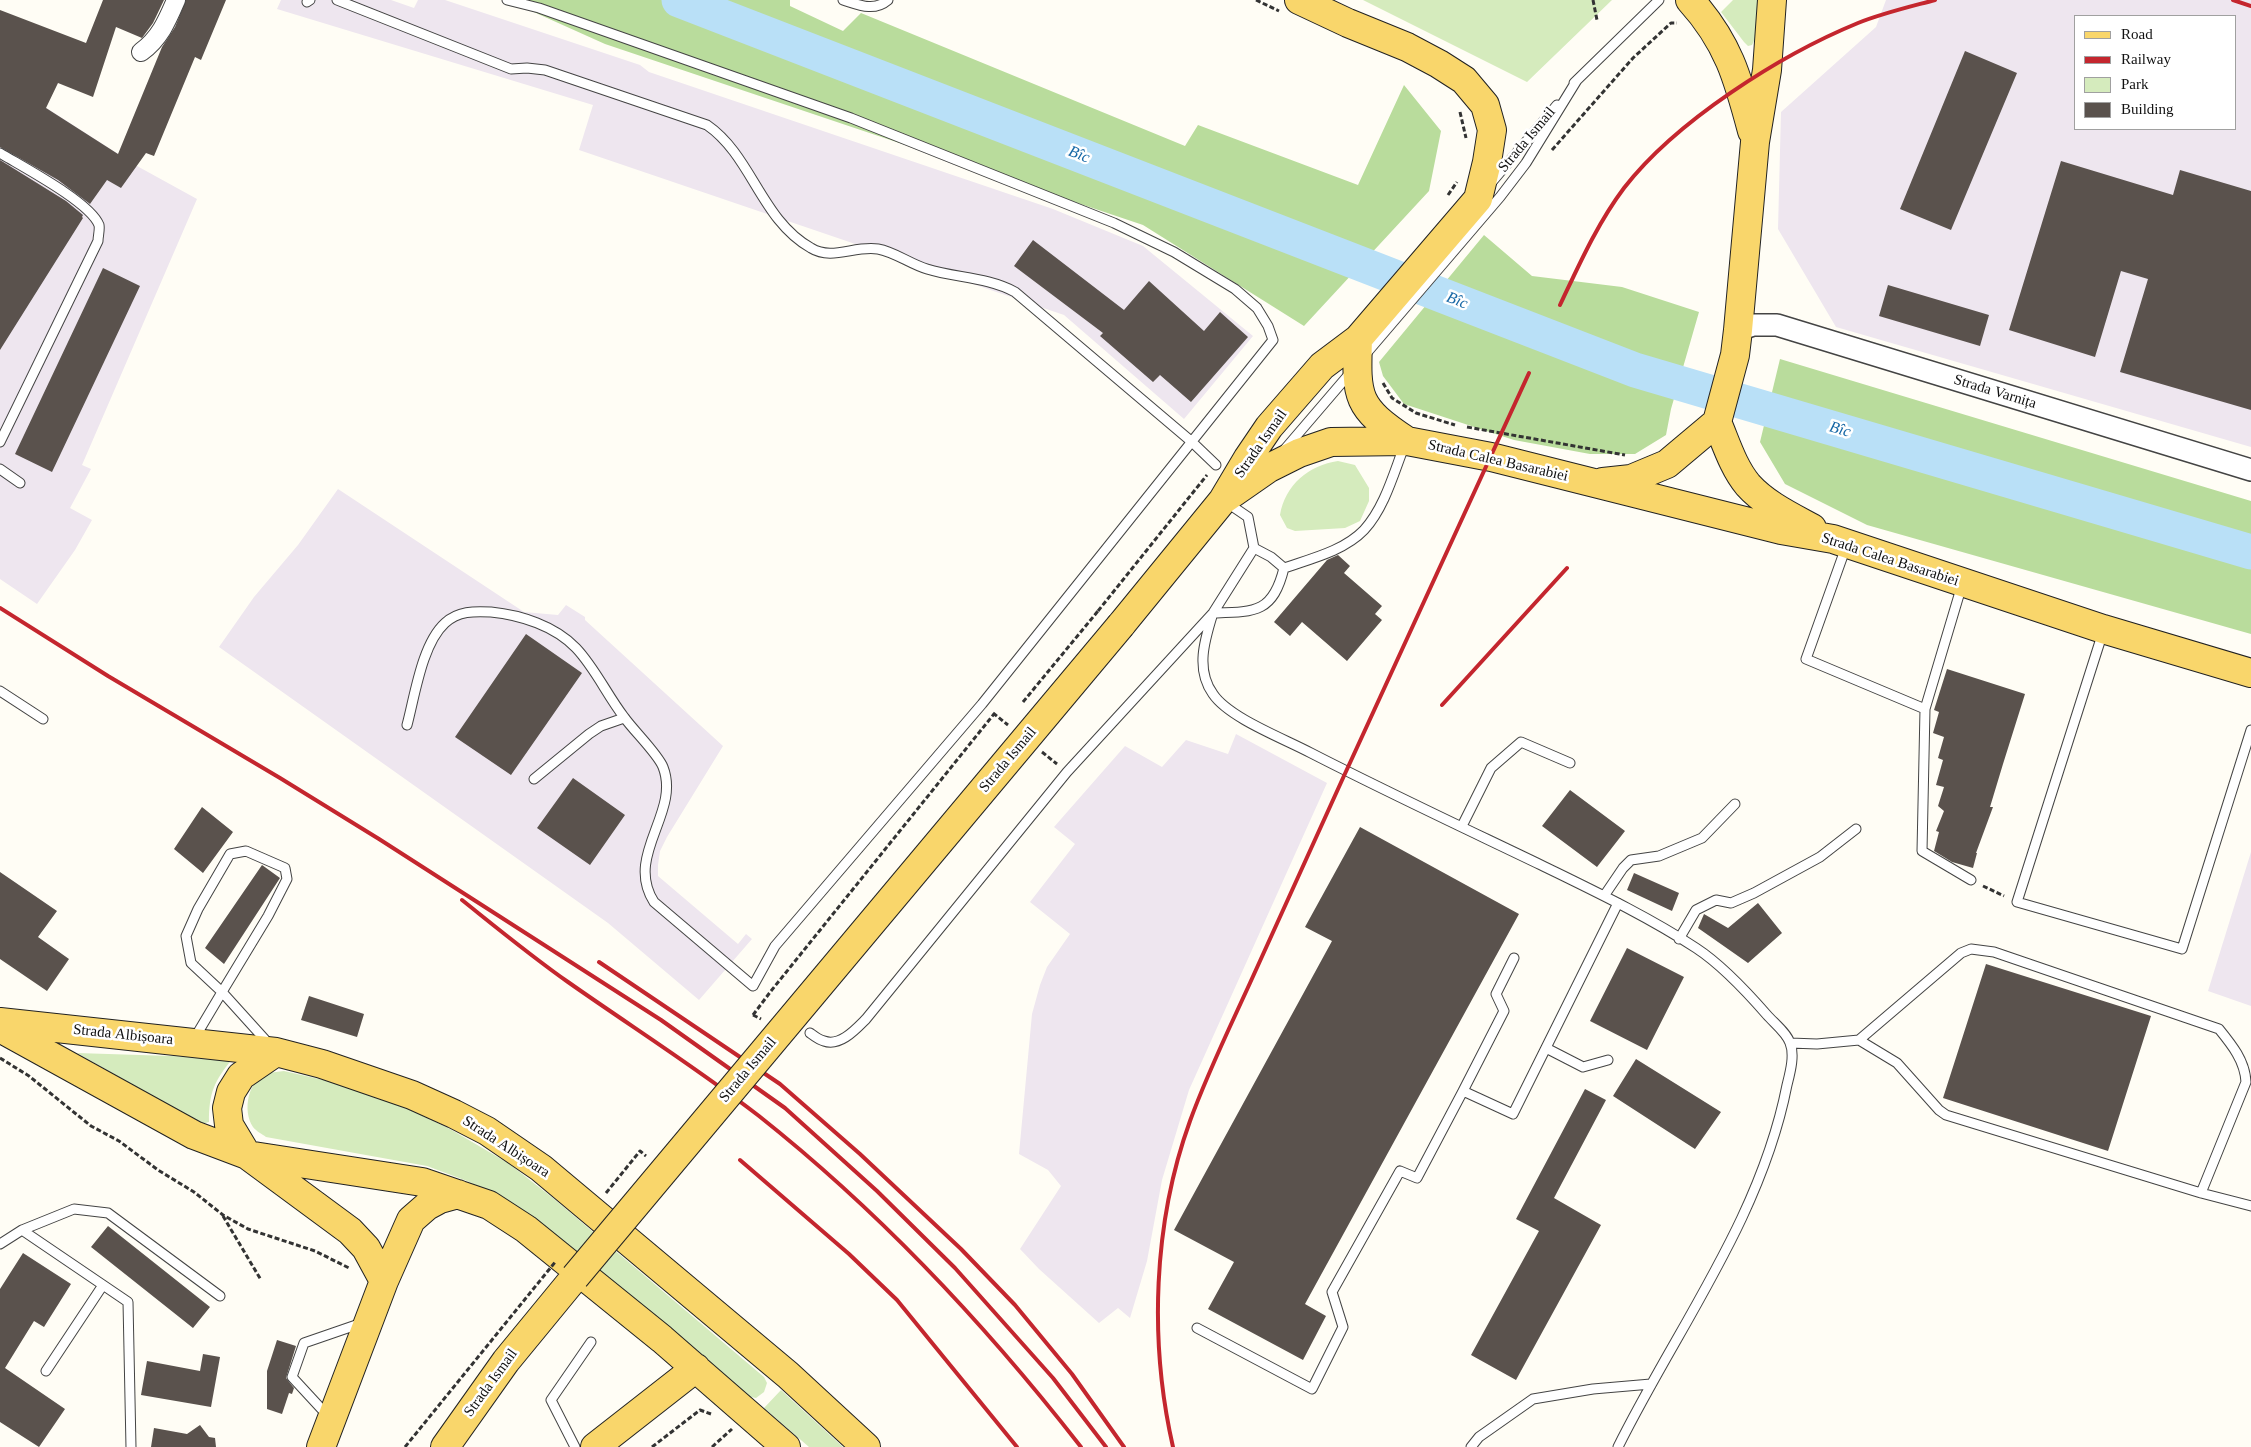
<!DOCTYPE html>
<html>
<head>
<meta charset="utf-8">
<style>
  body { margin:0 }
  #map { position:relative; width:2251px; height:1447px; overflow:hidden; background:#fffdf5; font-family:Georgia,serif }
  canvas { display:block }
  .legend { position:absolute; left:2074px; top:15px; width:162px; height:115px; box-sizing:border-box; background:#fff; border:1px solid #a0a0a0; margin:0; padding:6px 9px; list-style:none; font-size:15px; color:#111 }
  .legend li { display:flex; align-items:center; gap:10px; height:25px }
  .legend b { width:25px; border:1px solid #a0a0a0 }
</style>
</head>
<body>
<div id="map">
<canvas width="2251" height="1447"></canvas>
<ul class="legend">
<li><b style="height:6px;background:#f9d66b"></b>Road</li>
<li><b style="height:6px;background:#c4262e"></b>Railway</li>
<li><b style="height:14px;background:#d5ebbd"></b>Park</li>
<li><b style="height:14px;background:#5a524d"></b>Building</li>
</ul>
</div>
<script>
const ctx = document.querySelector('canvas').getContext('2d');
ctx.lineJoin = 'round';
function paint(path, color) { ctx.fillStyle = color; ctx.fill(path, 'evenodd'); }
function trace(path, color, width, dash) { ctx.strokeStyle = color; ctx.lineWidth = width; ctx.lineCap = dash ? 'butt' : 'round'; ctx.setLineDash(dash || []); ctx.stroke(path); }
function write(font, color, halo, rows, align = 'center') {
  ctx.font = font + ' Georgia,serif'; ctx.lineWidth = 5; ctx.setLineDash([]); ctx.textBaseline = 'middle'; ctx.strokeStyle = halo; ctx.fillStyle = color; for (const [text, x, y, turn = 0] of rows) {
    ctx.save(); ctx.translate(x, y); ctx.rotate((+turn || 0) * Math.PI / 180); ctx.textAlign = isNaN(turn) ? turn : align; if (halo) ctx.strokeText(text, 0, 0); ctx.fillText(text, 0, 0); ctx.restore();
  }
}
paint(new Path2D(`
  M281,0H391L414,8L418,0H445L640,65L649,72L1053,209L1143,246L1253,336L1184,419L1064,315L579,150L593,105L277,9Z
  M1886,0H2251V447L1836,327L1778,229L1781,112L1876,27ZM2075,16H2235V129H2075Z
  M0,78L137,166L197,199L82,465L91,469L70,508L92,520L75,550L37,604L0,579Z
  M338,489L524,612L558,615L566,605L585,617V620L723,746L667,837L660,851L658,865V876L738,944L746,934L752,939L699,1000L608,923L219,647L254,597L298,545Z
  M1236,734L1327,783L1189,1090L1162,1180L1147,1261L1130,1318L1118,1308L1099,1323L1039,1269L1020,1249L1061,1186L1048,1170L1019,1154L1032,1014L1040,985L1047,967L1070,934L1030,902L1075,844L1054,827L1125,746L1162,767L1186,740L1228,754Z
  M2251,852V1006L2208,991Z`), '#eee6ef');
paint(new Path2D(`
  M1363,0H1612L1527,82Z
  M1733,0H1758L1756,37L1752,45L1748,46L1744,42L1721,12Z
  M1338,461L1355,465L1369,488V501L1360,521L1345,528L1295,531L1287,528L1280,515C1285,485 1309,465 1338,461Z
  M77,1053L233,1058C214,1081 209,1093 209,1122L202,1124Z
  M284,1071L341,1084L389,1100L450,1129L508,1163L553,1198L764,1377L767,1383L764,1392L756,1398L746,1396L547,1228L508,1201L467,1181L427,1166L266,1137C262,1134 256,1131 253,1127C242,1111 248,1079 268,1073C273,1072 279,1072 284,1071Z
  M781,1390L843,1447H809L764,1408Z`), '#d5ebbd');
paint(new Path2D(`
  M507,0H790V6L843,31L861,13L1185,146L1198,125L1358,185L1404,85L1441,131L1429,191L1304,326L1143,225L605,44Z
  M1484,235L1532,276L1622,287L1699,312L1671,409L1666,435L1635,454H1590L1514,440L1404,404L1383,376L1379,362Z
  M1780,359L2251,501V634L1867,525L1785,484L1760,442Z`), '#b9dc9c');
trace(new Path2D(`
  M679,0L1635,370L2251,552`), '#b9e0f7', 35);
paint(new Path2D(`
  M103,0H164L153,23L142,38L116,27L93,97L58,83L46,108L118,154L162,47L175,27L186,0H226L201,60L195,57L154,156L146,153L121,188L107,180L90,204L58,180L0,147V10L86,43Z
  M1965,51L2017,73L1951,230L1900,209Z
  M0,160L66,201L83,215L82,217L83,218L0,350Z
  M2061,161L2173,195L2180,170L2251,191V410L2120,372L2148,279L2121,271L2095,357L2009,330Z
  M1033,240L1124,310L1149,281L1204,331L1220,312L1248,337L1191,402L1160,375L1153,382L1100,336L1103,333L1014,266Z
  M103,268L140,286L52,472L15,454Z
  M1888,285L1989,315L1980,346L1879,316Z
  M1338,555L1350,566L1344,573L1382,606L1375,614L1382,620L1347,661L1302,622L1290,636L1274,622L1327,560Z
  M526,634L582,673L511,775L455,737Z
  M1947,669L2025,694L2003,764L1990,807H1993L1976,853H1977L1973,868L1952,862L1934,851L1939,832L1936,831L1944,811L1938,806L1944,787L1936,785L1943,760L1938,758L1944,737L1933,733L1939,712L1934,710Z
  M573,778L625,815L590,865L537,828Z
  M1570,790L1625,831L1597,867L1542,826Z
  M202,807L233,832L203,873L174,849Z
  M1360,827L1519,914L1305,1304L1326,1316L1303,1360L1208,1309L1234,1262L1174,1230L1332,941L1305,927Z
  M262,865L280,878L224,964L205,948Z
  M0,872L57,911L38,937L69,959L47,991L0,959Z
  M1634,873L1679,893L1672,911L1627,890Z
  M1758,903L1782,933L1748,963L1698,928L1704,914L1728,928Z
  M1627,948L1684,977L1647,1050L1590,1021Z
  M1986,964L2151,1016L2108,1151L1943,1098Z
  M309,996L364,1014L357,1037L301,1020Z
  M1636,1059L1721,1112L1695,1149L1613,1096Z
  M1585,1089L1606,1100L1554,1198L1601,1225L1516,1380L1471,1355L1539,1231L1516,1219Z
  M108,1226L210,1307L193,1328L91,1247Z
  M23,1253L71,1284L44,1327L34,1321L5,1368L65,1409L39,1447L0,1422V1289Z
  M277,1340L296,1346L286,1378L294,1388L292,1394L289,1393L282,1414L267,1409V1371Z
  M203,1354L220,1357L211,1407L141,1395L147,1361L200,1371Z
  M200,1425L209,1437L215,1438L216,1447H151L154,1428L187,1434Z`), '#5a524d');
const service = new Path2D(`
  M337,0L511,69L527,68L545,70L707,125C752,156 761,220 811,248C832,261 855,245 878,249C895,252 910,264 927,269C956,278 987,277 1015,292L1192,442L1216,465
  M843,0C859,5 874,12 888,0
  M307,2L310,0
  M1574,83L1659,0
  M0,153C23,167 90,202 99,225C100,230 98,236 98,241L0,442
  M1491,183L1557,105
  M1364,356L1500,197L1526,163L1577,80
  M1285,449L1351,372
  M0,469L20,483
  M1846,547L1806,659L1925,709L1962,585
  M1254,548L1271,557L1284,568C1273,613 1255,612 1213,613C1205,639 1195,669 1213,694C1229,718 1285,739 1311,753C1387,792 1464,828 1541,865C1594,891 1647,916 1696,948C1722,965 1747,992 1767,1015C1774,1023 1787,1033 1790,1043C1795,1055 1790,1073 1787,1085C1761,1218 1677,1328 1618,1447
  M1284,568C1310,559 1344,551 1364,530C1385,507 1394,472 1405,444
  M2103,632L2017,902L2182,949L2251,730
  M0,691L43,719
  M1925,709L1922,851L1971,880
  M407,725C415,695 422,644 445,623C458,611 474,611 491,612C521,615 555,626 576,648C595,668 607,695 624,717C633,730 658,754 663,767C681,813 624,855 654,902L753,986L775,946L982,704L1273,340L1268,326L1257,308L1235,289L1174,252L1114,223L851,118L539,8L507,0
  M534,779L589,734L601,726L624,718
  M1462,826L1491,768L1521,742L1570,763
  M246,851L285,868L287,879L268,916L222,992L191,963L186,936L198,909L230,854Z
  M1604,896L1623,868L1631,860L1659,856L1702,838L1735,804
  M1679,939L1696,910L1716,900L1731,903L1754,893L1820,857L1856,829
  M810,1033C814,1036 819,1040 824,1041C840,1047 856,1029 866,1019L1067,772L1213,613L1254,548L1248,517L1226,502
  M194,1039L222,992L269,1044
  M1859,1040L1961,953L1971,949L1994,952L2219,1029C2232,1045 2245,1061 2246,1082L2201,1193
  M1790,1043L1817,1044L1859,1040L1897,1063L1939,1110L1946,1115L2201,1193L2251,1206
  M1546,1048L1583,1067L1608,1060
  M1463,1091L1504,1011L1496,994L1514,958
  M22,1230L128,1302L131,1447
  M0,1244L22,1230L74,1209L108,1213L220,1296
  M1197,1328L1312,1389L1343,1327L1332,1292L1400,1171L1417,1178L1463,1091L1513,1114L1618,903
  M46,1371L103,1285
  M328,1416L292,1377L304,1343L362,1323
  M575,1447L551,1400L591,1342
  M1471,1447L1479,1437L1533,1399L1593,1389L1651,1384`);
const minor = new Path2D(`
  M141,52C160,38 167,21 176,0`);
const tertiary = new Path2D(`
  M1738,330L1753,325H1777L2251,470`);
const primary = new Path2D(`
  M1690,0C1728,42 1738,78 1752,131
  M1358,339C1356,398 1356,407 1407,441
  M1717,422C1726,443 1733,467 1748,485C1765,504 1790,516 1812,528
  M1603,482L1631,479L1667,464L1717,422L1735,355L1738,330L1755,142L1767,70L1772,0
  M1223,500L1269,468L1299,453L1331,442L1407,441L1491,457L1781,530L1833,539L2103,629L2251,673
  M1121,625L1223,500L1248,458L1269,427L1322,366L1358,339L1478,199L1487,162L1492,130L1485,105L1464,80L1439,64L1407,47L1348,23L1299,0
  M0,1022L276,1052L322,1064L412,1095L454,1114L487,1131L541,1168L788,1375L866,1447
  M0,1028L194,1135L247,1155L422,1182L489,1205L526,1229L662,1339L786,1447
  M276,1052L241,1076L231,1092L227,1108L229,1125L247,1155L350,1231L366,1248L384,1281
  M321,1447L384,1281L411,1220L427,1206L440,1199L458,1194
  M445,1447L506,1361L575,1277
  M595,1447L696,1368`);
trace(service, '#444', 11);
trace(minor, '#444', 20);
trace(tertiary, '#444', 24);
trace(primary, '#222', 30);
trace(new Path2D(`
  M1256,0L1279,11
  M1593,0L1597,20
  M1460,112L1466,138
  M1552,150L1633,58L1671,23H1677
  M1448,195L1457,182
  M1383,383L1392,398L1416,413L1455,425
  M1467,427L1625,455
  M1098,611L1207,475
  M993,713L1008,725
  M1042,752L1057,764
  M1983,886L2004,896
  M771,991L994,714
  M753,1015L761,1019
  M0,1058L29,1076L91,1126L119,1141L158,1170L194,1192L223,1215L248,1229L315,1251L349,1268
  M606,1193L640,1151L646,1156
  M223,1216L261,1280
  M652,1447L700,1410L711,1414
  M712,1447L732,1429`), '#333', 3, [5, 2.5]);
trace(service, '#fff', 9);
trace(minor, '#fff', 18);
trace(tertiary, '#fff', 21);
trace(primary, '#f9d66b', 28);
trace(new Path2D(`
  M2233,0L2251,6
  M1560,305C1579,265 1597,224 1624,188C1676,121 1780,55 1858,23C1883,13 1909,7 1935,0
  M0,608L108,676L280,778L379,839L661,1020L785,1108L877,1191L955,1268L1053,1378L1106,1447
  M1442,705L1567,568
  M462,900C497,928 531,956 568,982C632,1027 697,1068 759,1116C880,1212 986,1325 1081,1447
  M599,962L780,1084L860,1154L961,1249L1015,1305L1072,1374L1124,1447
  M740,1160L849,1254L897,1300L1017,1447
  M1173,1447C1149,1342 1153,1223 1190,1121C1207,1074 1229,1029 1250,983C1281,915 1312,846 1343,778C1406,643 1468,508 1529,373`), '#c4262e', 4);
const primaryBridge = new Path2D(`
  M575,1277L1121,625`);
trace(primaryBridge, '#222', 30, []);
trace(new Path2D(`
  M1023,702L1098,611
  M753,1015L771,991
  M405,1447L556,1261`), '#333', 3, [5, 2.5]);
trace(primaryBridge, '#f9d66b', 28);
write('15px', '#111', '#fff', [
  ["Strada Ismail",1527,140,-50],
  ["Strada Varnița",1995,392,17],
  ["Strada Ismail",1261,444,-55],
  ["Strada Calea Basarabiei",1498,461,13],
  ["Strada Calea Basarabiei",1890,560,18],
  ["Strada Ismail",1008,760,-50],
  ["Strada Albișoara",123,1035,6],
  ["Strada Ismail",748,1070,-50],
  ["Strada Albișoara",506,1147,33],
  ["Strada Ismail",491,1383,-54]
]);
write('italic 16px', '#1768a6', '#fff', [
  ["Bîc",1079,155,21],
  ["Bîc",1457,301,21],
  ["Bîc",1840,430,16]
]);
</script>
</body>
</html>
